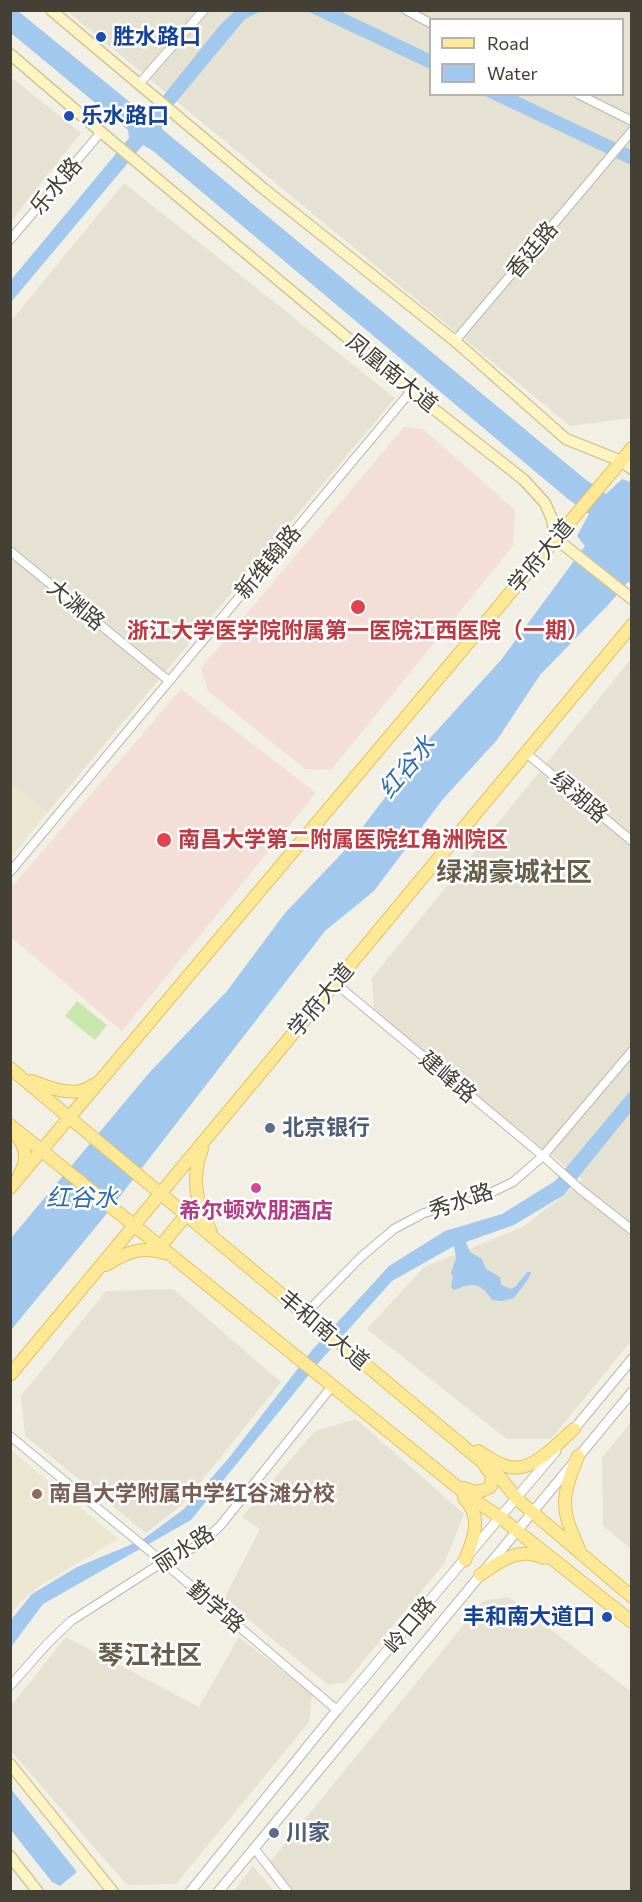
<!DOCTYPE html>
<html>
<head>
<meta charset="utf-8">
<style>
  body { margin:0 }
  #map { position:relative; width:642px; height:1902px; overflow:hidden; background:#f2efe5; font-family:Commissioner,sans-serif }
  canvas { display:block }
  .frame { position:absolute; inset:0; border:12px solid #444035; pointer-events:none }
  .legend { position:absolute; left:429px; top:18px; width:195px; height:78px; box-sizing:border-box; background:#fff; border:2px solid #b4b3ae; margin:0; padding:8px 10px; list-style:none; font-size:18px; color:#444035 }
  .legend li { display:flex; align-items:center; gap:12px; height:30px }
  .legend b { width:30px; border:2px solid #b4b3ae }
</style>
</head>
<body>
<div id="map">
<canvas width="642" height="1902"></canvas>
<div class="frame"></div>
<ul class="legend">
<li><b style="height:8px;background:#fce895"></b>Road</li>
<li><b style="height:16px;background:#a2c8ee"></b>Water</li>
</ul>
</div>
<script>
const ctx = document.querySelector('canvas').getContext('2d');
ctx.lineJoin = 'round';
function paint(path, color) { ctx.fillStyle = color; ctx.fill(path, 'evenodd'); }
function trace(path, color, width, dash) { ctx.strokeStyle = color; ctx.lineWidth = width; ctx.lineCap = dash ? 'butt' : 'round'; ctx.setLineDash(dash || []); ctx.stroke(path); }
function write(font, color, halo, rows, align = 'center') {
  ctx.font = font + ' Commissioner,"Noto Sans SC",sans-serif'; ctx.lineWidth = 5; ctx.setLineDash([]); ctx.textBaseline = 'middle'; ctx.strokeStyle = halo; ctx.fillStyle = color; for (const [text, x, y, turn = 0] of rows) {
    ctx.save(); ctx.translate(x, y); ctx.rotate((+turn || 0) * Math.PI / 180); ctx.textAlign = isNaN(turn) ? turn : align; if (halo) ctx.strokeText(text, 0, 0); ctx.fillText(text, 0, 0); ctx.restore();
  }
}
paint(new Path2D(`
  M67,11H631V418L570,426ZM430,20H622V94H430Z
  M11,77L81,133L11,221Z
  M124,183L395,398L47,813L17,788L11,787V321Z
  M631,659V1341L551,1439H507L367,1329L424,1267L523,1227L583,1180L374,1015L372,978Z
  M173,1289L281,1382L182,1505L146,1533L25,1436L21,1396L106,1291Z
  M356,1419L464,1514L444,1564L346,1682L328,1685L224,1599L260,1529L242,1517L315,1431Z
  M631,1422V1549L603,1526L602,1458Z
  M509,1597L631,1692V1891H293L270,1862L483,1601Z
  M66,1637L199,1707L239,1637L312,1694L309,1722L176,1884L127,1885L11,1751L10,1707Z
  M253,1866L274,1891H234Z`), '#e6e2d3');
paint(new Path2D(`
  M11,787L17,788L47,813L11,858Z
  M11,1450L118,1539L38,1587L21,1601L11,1614Z`), '#ebe6cf');
paint(new Path2D(`
  M404,427L423,429L515,510L513,546L331,770L305,769L208,691L201,668Z
  M181,689L316,793L122,1031L11,937V888Z`), '#f3ded8');
paint(new Path2D(`
  M77,1001L107,1025L95,1040L65,1016Z`), '#c8e6ae');
paint(new Path2D(`
  M11,11H18L142,112L151,111L220,25L235,11H261L245,19L162,119V129L585,479L606,494L622,479L631,482L632,583L628,582L608,605L540,675L497,740L443,799L374,891L325,931L104,1217L11,1330V1238L149,1073L227,991L285,913L346,849L431,737L501,660L585,546L577,536L589,514L568,499L153,151L143,145L11,302V280L129,138L128,130L11,33Z
  M307,11H340L430,54V69Z
  M483,95H515L631,150V165Z
  M631,1090V1112L564,1195L514,1225L466,1242L470,1252L482,1259L486,1269L500,1277L501,1285L511,1289L516,1286L527,1272H531C529,1281 519,1290 514,1298L502,1301L492,1300C480,1282 474,1282 454,1290L451,1287L453,1277L451,1273L456,1258L454,1246L392,1281L321,1360L191,1520L43,1604L11,1647V1620L32,1594L77,1567L142,1540L184,1509L228,1459L313,1349L389,1266L445,1231L502,1214L555,1181Z
  M11,1789L77,1872L60,1886L52,1882L11,1830Z`), '#a2c8ee');
const minor = new Path2D(`
  M406,10L430,23
  M139,84L204,10
  M578,94L632,121
  M10,240L101,132
  M455,341L632,131
  M10,551L169,681
  M526,753L632,841
  M10,872L411,391
  M335,983L543,1156L580,1189L632,1230
  M305,1314L361,1257L394,1229L424,1213L478,1199L513,1182L543,1156L632,1051
  M10,1436L163,1562L337,1710
  M10,1686L47,1644L71,1621L163,1562L199,1545L220,1526L333,1385
  M254,1848L288,1892`);
const tertiary = new Path2D(`
  M570,1434L632,1359
  M190,1892L337,1710L556,1451
  M218,1892L632,1392`);
const secondary = new Path2D(`
  M51,10L264,189L455,341L566,439L621,461L632,469
  M10,54L101,132L411,391L524,480L545,503L552,519L555,538L632,599
  M10,1764L113,1892
  M10,1856L38,1892`);
const primary = new Path2D(`
  M10,1068L499,1476L517,1499L632,1597
  M32,1081C46,1087 65,1094 81,1091C86,1090 91,1086 95,1084
  M10,1125L471,1498L501,1518L632,1622
  M15,1134C25,1145 29,1159 20,1173
  M202,1149C190,1179 197,1205 211,1232
  M10,1188L632,448
  M160,1247L186,1215
  M106,1265C127,1252 141,1246 165,1253
  M10,1375L632,625
  M478,1451C486,1456 494,1462 503,1465C530,1477 555,1445 574,1429
  M578,1456C561,1499 560,1507 579,1549
  M464,1488C474,1493 482,1493 491,1486L492,1474L486,1468
  M464,1498C483,1517 474,1538 465,1560
  M480,1575C501,1561 518,1546 544,1558`);
trace(minor, '#bdb8a8', 10);
trace(tertiary, '#bdb8a8', 11);
trace(secondary, '#d1c796', 13);
trace(primary, '#e0c665', 14);
trace(minor, '#fff', 8);
trace(tertiary, '#fff', 9);
trace(secondary, '#fdf4c4', 10);
trace(primary, '#fce895', 12);
for (const [x, y, r, color] of [
  [101,37,6,"#1a4fb4"],
  [69,116,6,"#1a4fb4"],
  [358,607,8,"#e0444e"],
  [164,840,8,"#e0444e"],
  [270,1128,6,"#5c6f8a"],
  [256,1188,6,"#d1479c"],
  [37,1494,6,"#8d6e63"],
  [607,1617,6,"#1a4fb4"],
  [274,1833,6,"#5c6f8a"]
]) { const dot = new Path2D(); dot.arc(x, y, r, 0, 2 * Math.PI); ctx.fillStyle = color; ctx.fill(dot); trace(dot, '#fff', 2); }
write('bold 22px', '#164399', '#fff', [
  ["胜水路口",113,37],
  ["乐水路口",81,116],
  ["丰和南大道口",595,1617,"right"]
], 'left');
write('22px', '#444035', '#fff', [
  ["乐水路",56,186,-50],
  ["香廷路",532,250,-50],
  ["凤凰南大道",392,373,39],
  ["学府大道",541,556,-50],
  ["新维翰路",268,562,-50],
  ["大渊路",76,605,39],
  ["绿湖路",579,797,40],
  ["学府大道",321,1000,-50],
  ["建峰路",448,1077,40],
  ["秀水路",461,1201,-19],
  ["丰和南大道",324,1330,40],
  ["丽水路",184,1549,-33],
  ["勤学路",216,1607,40],
  ["岭口路",410,1625,-50]
]);
write('bold 22px', '#be3a42', '#fff', [
  ["浙江大学医学院附属第一医院江西医院（一期）",358,631],
  ["南昌大学第二附属医院红角洲院区",178,840,"left"]
]);
write('bold 22px', '#4e5e75', '#fff', [
  ["北京银行",282,1128],
  ["川家",286,1833]
], 'left');
write('bold 22px', '#b23c85', '#fff', [
  ["希尔顿欢朋酒店",256,1211]
]);
write('bold 22px', '#785e54', '#fff', [
  ["南昌大学附属中学红谷滩分校",49,1494]
], 'left');
write('italic 24px', '#316dad', '#fff', [
  ["红谷水",407,767,-50],
  ["红谷水",82,1198]
]);
write('bold 26px', '#675f4c', '#fff', [
  ["绿湖豪城社区",514,872],
  ["琴江社区",150,1655]
]);
</script>
</body>
</html>
